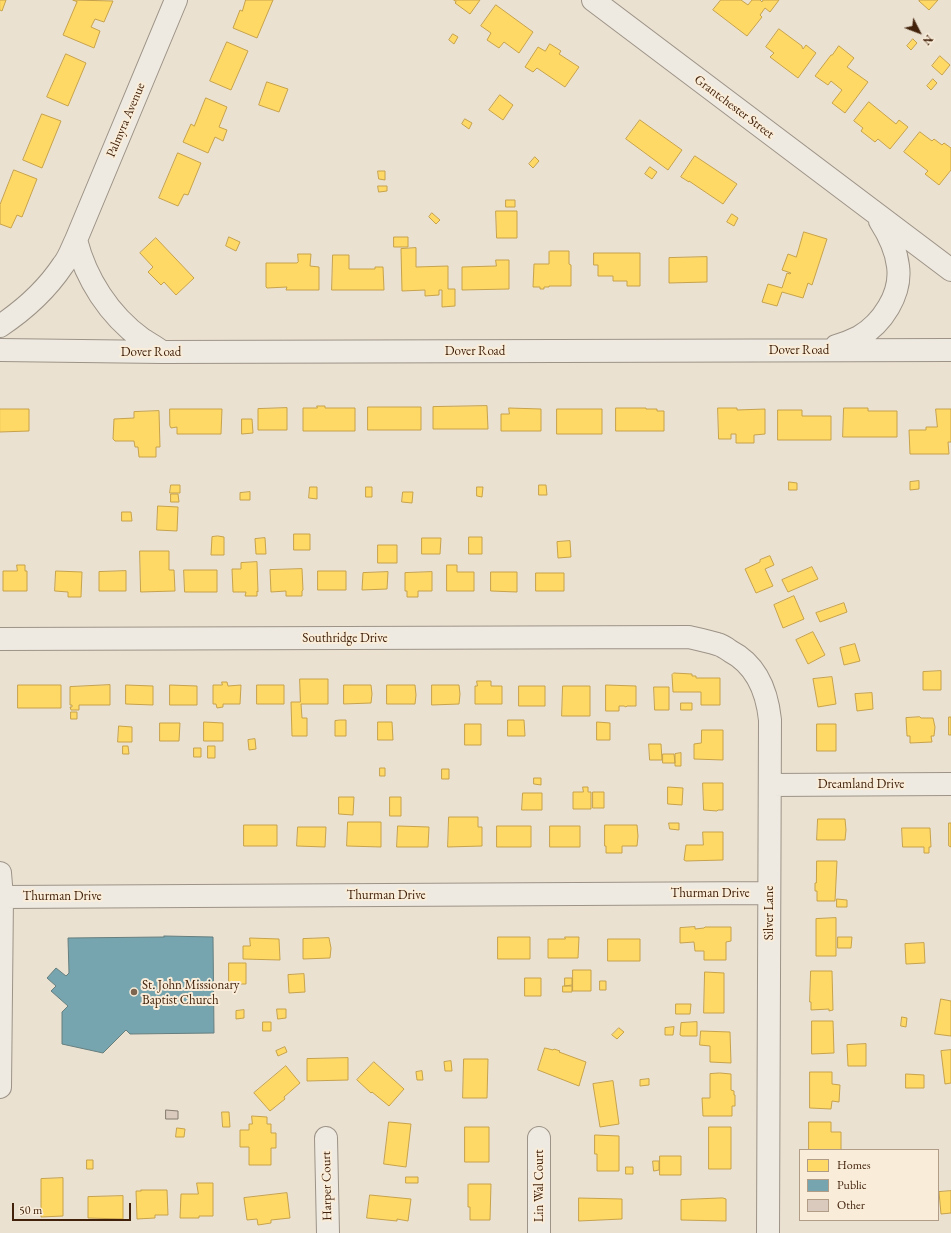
<!DOCTYPE html>
<html>
<head>
<meta charset="utf-8">
<style>
  body { margin:0 }
  #map { position:relative; width:951px; height:1233px; overflow:hidden; background:#ebe1d1; font-family:"EB Garamond",serif }
  canvas { display:block }
  .legend { position:absolute; left:799px; top:1149px; width:140px; height:72px; box-sizing:border-box; background:#f9edda; border:1px solid #b09c87; margin:0; padding:5px 7px; list-style:none; font-size:12px; color:#42220b }
  .legend li { display:flex; align-items:center; gap:8px; height:20px }
  .legend b { width:20px; border:1px solid #b09c87 }
  .north { position:absolute; left:899px; top:12px; width:40px; height:40px; -webkit-text-stroke:3px #f9edda; paint-order:stroke; rotate:132deg; font-size:11px; font-weight:700; line-height:16px; text-align:center; color:#42220b }
  .north::after { content:''; display:block; margin:auto; width:14px; height:18px; background:#42220b; clip-path:polygon(50% 0,100% 100%,50% 72%,0 100%) }
  .scale { position:absolute; left:12px; top:1203px; width:119px; height:18px; box-sizing:border-box; border:2px solid #42220b; border-top:0; padding-left:5px; font-size:12px; line-height:14px; white-space:nowrap; color:#42220b; -webkit-text-stroke:3px #f9edda; paint-order:stroke }
</style>
</head>
<body>
<div id="map">
<canvas width="951" height="1233"></canvas>
<ul class="legend">
<li><b style="height:11px;background:#ffd966"></b>Homes</li>
<li><b style="height:11px;background:#76a5af"></b>Public</li>
<li><b style="height:11px;background:#dacabe"></b>Other</li>
</ul>
<div class="north">N</div>
<div class="scale">50 m</div>
</div>
<script>
const ctx = document.querySelector('canvas').getContext('2d');
ctx.lineJoin = 'round';
function paint(path, color) { ctx.fillStyle = color; ctx.fill(path, 'evenodd'); }
function trace(path, color, width, dash) { ctx.strokeStyle = color; ctx.lineWidth = width; ctx.lineCap = dash ? 'butt' : 'round'; ctx.setLineDash(dash || []); ctx.stroke(path); }
function write(font, color, halo, rows, align = 'center') {
  ctx.font = font + ' "EB Garamond",serif'; ctx.lineWidth = 4; ctx.setLineDash([]); ctx.textBaseline = 'middle'; ctx.strokeStyle = halo; ctx.fillStyle = color; for (const [text, x, y, turn = 0] of rows) {
    ctx.save(); ctx.translate(x, y); ctx.rotate((+turn || 0) * Math.PI / 180); ctx.textAlign = isNaN(turn) ? turn : align; if (halo) ctx.strokeText(text, 0, 0); ctx.fillText(text, 0, 0); ctx.restore();
  }
}
const homes = new Path2D(`
  M0,0H6L2,11L0,10Z
  M73,0L113,1L104,22L95,19L91,27L100,31L94,48L63,35L77,2Z
  M246,0H273L257,38L233,28L240,10L242,11Z
  M454,0H480L470,14L455,3L456,2Z
  M721,0H741L748,5L752,0H760L762,2L763,0H779L770,12L765,8L760,15L762,17L747,36L713,10Z
  M921,0H938L929,10L919,1Z
  M496,5L533,32L519,53L504,42L499,48L487,40L491,33L481,26Z
  M779,29L802,46V47L803,49L806,45L816,53L798,78L770,57L774,53L766,47Z
  M453,34L458,37L454,44L449,40Z
  M913,39L917,43L911,50L907,46Z
  M227,42L248,51L231,90L210,81Z
  M550,44L561,51L559,54L579,67L565,87L537,68L533,72L525,67L538,47L545,51Z
  M839,46L854,58L847,67L868,82L845,113L832,103L842,90L831,81L828,85L815,76L831,55H832Z
  M66,54L86,63L68,106L47,97Z
  M940,56L950,65L942,75L932,66Z
  M933,79L937,83L931,90L927,86Z
  M267,82L288,89L279,112L259,105Z
  M500,95L513,105L503,120L489,110Z
  M206,98L227,107L219,127L227,130L223,141L215,137L208,153L183,142L191,124L194,126Z
  M869,102L896,124L899,120L908,127L890,149L878,139L875,142L861,131L863,128L854,121Z
  M42,114L61,121L42,168L23,160Z
  M465,119L472,123L469,129L462,124Z
  M640,120L682,150L668,170L626,139Z
  M920,132L932,141L934,139L942,145L944,143L951,148V170L939,185L925,174L928,171L904,152Z
  M178,153L201,163L188,195L184,194L178,206L159,198Z
  M695,156L737,184L723,204L689,181V182L681,177Z
  M535,157L539,161L533,168L529,164Z
  M650,167L657,172L652,179L645,174Z
  M14,170L37,179L22,217L17,215L11,228L0,224V205Z
  M378,171H385V180L379,179Z
  M378,186H387V191L379,192Z
  M506,200H515V207H506Z
  M496,211H517V238H497Z
  M432,213L440,220L436,224L429,217Z
  M732,214L738,218L734,226L727,222Z
  M804,232L827,239L812,285L808,283L803,298L782,292L777,306L762,302L768,284L782,288L787,273L790,274L791,273L782,270L788,254L796,257Z
  M229,237L240,242L236,251L226,246Z
  M394,237H408V247H394Z
  M156,238L194,278L176,295L164,282L161,285L148,272L153,267L140,253Z
  M416,248V267L448,266V289H455V306L442,307V290H439V295L425,296V290L402,291L401,249Z
  M550,251H569V264L571,265V286H549V287H544V289H540V287H533L534,264H549V252Z
  M594,253H640V286H627V281H613V276H598V265H594Z
  M298,254H311L310,266L319,267V290H286L287,287L267,288L266,287V263H297L298,262Z
  M333,255H349V269H375V267H383L384,290H332Z
  M707,257V282L669,283V258Z
  M496,260H509V289L462,290V267L496,266Z
  M317,406H325V408H355V431H303V408H317Z
  M487,406L488,429H433V407Z
  M368,407H421V430H368Z
  M287,408V430H258V409Z
  M509,408L541,409V431H501V414H509Z
  M616,408H646V409H657V411H664V431H616Z
  M718,408H737V410L765,409V434L754,435V443H736V434H731V439H719Z
  M844,408H868V411H897V437H843Z
  M0,409H29V431L0,432Z
  M170,409H222L221,434H177V427L171,428L170,426Z
  M557,409H602V434H557Z
  M936,409H951V442H948L949,454H910L909,430H926V427H937Z
  M778,410H802V416H831V440H778Z
  M159,411L160,447H156V457H139L138,447H135L134,441H115L113,439L114,419L134,418V412Z
  M242,419H252L253,433L242,434Z
  M919,481V489L910,490V482Z
  M789,482L797,483V490H789Z
  M171,485H180V493H170Z
  M539,485H546L547,495H539Z
  M310,487H317V499L309,498Z
  M366,487H372V497H366Z
  M477,487H483L482,497L477,496Z
  M250,492V500H240V493Z
  M403,492H413L412,503L402,502Z
  M171,494H178L179,502H171Z
  M158,506L178,507L177,531L157,530Z
  M122,512H131L132,521H122Z
  M294,534H310V550H294Z
  M218,536L224,537V555H211L212,537Z
  M469,537H482V554H469Z
  M265,538L266,554H256L255,539Z
  M422,538H441L440,554H422Z
  M570,541L571,557L558,558L557,542Z
  M378,545H397V563H378Z
  M140,551H169V570H174L175,591L141,592Z
  M770,556L774,565L765,569L773,586L756,593L745,569L760,562V560Z
  M257,562L258,592L257,591V596H245L246,592H233L232,569H241V563Z
  M17,565H25V571H27V591H3V571H17Z
  M447,565H457V572H474V591H447Z
  M812,567L818,579L788,592L782,580Z
  M302,569L303,590L302,591V596H286V591L271,592L270,570Z
  M184,570H217V592H185Z
  M56,571L82,572L81,597H68V592L55,591Z
  M126,571V591H99V572Z
  M318,571H346V590H318Z
  M388,572L387,589L362,590L363,573Z
  M432,572V591H418V597H407V591H405V573Z
  M491,572H517V592L491,591Z
  M536,573H564V591H536Z
  M794,596L804,619L783,628L774,605Z
  M844,603L847,612L820,622L816,613Z
  M813,632L825,655L808,664L796,640Z
  M855,644L860,661L844,665L840,648Z
  M941,671V690H923V672Z
  M674,673L692,674V676H696V678H720V705H701V692H673L672,675Z
  M832,677L836,704L818,707L813,679Z
  M300,679H328V704H301L302,718H307V736H292L291,702H300Z
  M477,681H491V686H502V704H475V686H477Z
  M222,682H227L228,686L241,685L240,704H223V707L217,708L216,704H213V685H222Z
  M18,685H61V708H18Z
  M110,685V705H79V710H71L70,707H72V705H70V687Z
  M126,685L153,686V705L126,704Z
  M170,685L197,686V705H170Z
  M257,685H284V704H257Z
  M344,685H371L372,694L371,703L344,704Z
  M387,685H415L416,695L415,704H387Z
  M432,685H459L460,694L459,704L432,705Z
  M606,685L636,686V706H627L626,707L624,706H619V711H606Z
  M519,686H545V706H519Z
  M563,686H590V716H562Z
  M654,687H669V710H655Z
  M872,693L873,709L857,711L855,694Z
  M681,703H692V710H681Z
  M71,712H77V719H71Z
  M920,717L921,718H933L935,727L934,736H931L932,742L910,743V736H907L906,718Z
  M949,717H951V735H949Z
  M340,720H346V736H335V721Z
  M508,720H524L525,736H508Z
  M204,722L223,723V741H204Z
  M378,722H392L393,740H378Z
  M597,722L610,723V740H597Z
  M160,723H180L179,741H160Z
  M465,724H481V745H465Z
  M817,724H836V751H817Z
  M119,726L132,727V742H118Z
  M702,730H723V760L694,759V744L701,743Z
  M255,739L256,749L249,750L248,740Z
  M649,744H661L662,760H650Z
  M123,746H128L129,754H123Z
  M208,746H215V758H208Z
  M194,748H201V757H194Z
  M681,753V766H675V754Z
  M663,754H674L675,763H663Z
  M380,768H385V776H380Z
  M442,769H449V779H442Z
  M534,778H541V785L534,784Z
  M703,783H723V810H718L717,811L704,810Z
  M583,787H588V792H591V809H573V792H583Z
  M668,787L683,788L682,805L668,804Z
  M593,792H604V808H593Z
  M523,793H542V810H522Z
  M339,797H354L353,815L339,814Z
  M390,797H401V816H390Z
  M449,817H478V827H482V846L448,847Z
  M818,819H845L846,830L845,840H817Z
  M348,822H381V847L347,846Z
  M669,823H679V830L670,829Z
  M949,823H951V847L949,846Z
  M244,825H277V846H244Z
  M605,825H637L638,836L637,846H622V853H606V846H605Z
  M398,826L429,827L428,847H397Z
  M497,826H531V847H497Z
  M550,826H580V847H550Z
  M298,827H326L325,847L297,846Z
  M902,828H930L931,847H929V853H924V847H903Z
  M703,832H723V860L686,861L684,860L686,845H703Z
  M817,861H837L835,901H817V891H815V883H816Z
  M837,899L847,900V907H837Z
  M836,918V956H816V919Z
  M695,927V929L704,928L705,927H731V941L726,942V960H704V951H695L694,942L680,943V928Z
  M498,937H530V959H498Z
  M565,937H579L578,958H548V939H565Z
  M838,937H852L851,948H838Z
  M250,938L279,939L280,960L243,959V946H250Z
  M329,938L331,948L330,958L303,959V939Z
  M608,939H640V961H608Z
  M924,943L925,963L906,964L905,944Z
  M229,963H246V984H229Z
  M573,970H591V991H573Z
  M811,971H832L833,1010L829,1011V1009L811,1010V1002H810Z
  M705,972L724,973V1013H704Z
  M304,974L305,992L289,993L288,975Z
  M525,978H541V996H525Z
  M565,978H572V985L565,986Z
  M600,981H606V990H600Z
  M563,986H572V992H563Z
  M941,999L951,1001V1036L935,1034Z
  M676,1004H691L690,1014H676Z
  M277,1009H286V1018L278,1019Z
  M244,1010V1018L236,1019V1011Z
  M902,1017L907,1018L906,1027L901,1026Z
  M812,1021H833L834,1053L812,1054Z
  M263,1022H271V1031H263Z
  M697,1022V1036H682L680,1035L681,1023Z
  M674,1027L673,1035H665V1028Z
  M619,1028L624,1032L617,1039L612,1035Z
  M701,1031L730,1032L731,1063L710,1062V1046L700,1045Z
  M866,1044V1066H848L847,1045Z
  M285,1047L287,1052L278,1056L276,1051Z
  M545,1048L553,1050L554,1049L560,1051L559,1052L586,1062L579,1086L538,1070Z
  M951,1050V1083L945,1084L941,1051Z
  M348,1058V1080L307,1081V1059Z
  M464,1059H488L487,1098H463Z
  M451,1061L452,1071H445L444,1062Z
  M374,1062L404,1089L389,1106L372,1092L371,1093L357,1080Z
  M286,1066L300,1083L284,1097L285,1099L270,1111L254,1093Z
  M422,1071L423,1080H417L416,1072Z
  M810,1072H832V1084L840,1085L839,1102L832,1101L831,1109L810,1108Z
  M720,1073L731,1074V1090L734,1091V1095H735V1106H732V1116H703L702,1098H710V1074Z
  M906,1074L924,1075V1088H906Z
  M649,1079V1085L640,1086V1080Z
  M613,1081L619,1124L600,1127L593,1084Z
  M222,1112H229L230,1127H223Z
  M252,1116L267,1117V1124H271V1133H276V1148H271V1165H249V1147H240V1130H249V1124H252Z
  M389,1122L411,1124L406,1167L384,1164Z
  M809,1122H831V1132H841V1150H809Z
  M465,1127H489V1162H465Z
  M709,1127H731V1169H709Z
  M177,1128L185,1129L184,1137H176Z
  M595,1135L619,1136V1171H597V1154H595Z
  M660,1156H681V1175H660Z
  M87,1160H93V1169H87Z
  M653,1161H659V1170L654,1171Z
  M626,1167H633V1174H626Z
  M406,1177H418V1183H406Z
  M63,1178V1216L41,1217V1179Z
  M197,1183H213V1216H199V1218H180L181,1194H198Z
  M469,1184H491L490,1220H470V1207H468V1185Z
  M141,1190H167L168,1215H155V1218L137,1219L136,1191H141Z
  M951,1191V1213L941,1214L939,1192Z
  M287,1193L290,1218L271,1220V1223L258,1225L257,1219L247,1220L244,1198Z
  M370,1195L411,1199L408,1221L397,1219V1221L367,1218Z
  M123,1196V1219L88,1218V1197Z
  M579,1198L622,1199V1219L579,1221Z
  M723,1198L726,1199V1221L681,1220V1200Z`);
paint(homes, '#ffd966');
trace(homes, '#c6a24b', 1);
const public = new Path2D(`
  M164,936L213,937L214,1033L130,1034L126,1030L103,1053L62,1044V1012L68,1006L51,991L56,986L47,978L56,968L66,976L69,973L68,938L164,937Z`);
paint(public, '#76a5af');
trace(public, '#667e7e', 1);
const building = new Path2D(`
  M166,1110L178,1111V1119H166Z`);
paint(building, '#dacabe');
trace(building, '#847a6e', 1);
const minor = new Path2D(`
  M593,0L951,270
  M0,326C24,310 47,289 63,265C69,258 72,248 76,240
  M836,346C843,344 851,341 859,337C882,324 902,294 898,266C896,249 889,235 880,221
  M0,350L162,352L951,350
  M162,352C156,347 148,343 142,339C109,315 86,279 76,240L176,0
  M0,639L689,637C698,639 708,641 717,644C721,645 726,648 730,651C757,665 767,691 770,720L768,1233
  M770,785L951,784
  M0,873L2,897L0,1087
  M2,897L769,893
  M326,1138L328,1233
  M539,1233V1138`);
trace(minor, '#9d9387', 24);
trace(minor, '#eeeae1', 22);
for (const [x, y, r, color] of [
  [134,992,4,"#7d6550"]
]) { const dot = new Path2D(); dot.arc(x, y, r, 0, 2 * Math.PI); ctx.fillStyle = color; ctx.fill(dot); trace(dot, '#f9edda', 1.5); }
write('13px', '#42220b', '#f9edda', [
  ["Grantchester Street",734,107,37],
  ["Palmyra Avenue",126,120,-67],
  ["Dover Road",799,350],
  ["Dover Road",475,351],
  ["Dover Road",151,352],
  ["Southridge Drive",345,638],
  ["Dreamland Drive",861,784],
  ["Thurman Drive",710,893],
  ["Thurman Drive",386,895],
  ["Thurman Drive",62,896],
  ["Silver Lane",769,913,-90],
  ["Harper Court",327,1186,-91],
  ["Lin Wal Court",539,1186,-90]
]);
write('13px', '#42220b', '#f9edda', [
  ["St. John Missionary",142,985],
  ["Baptist Church",142,1000]
], 'left');
</script>
</body>
</html>
